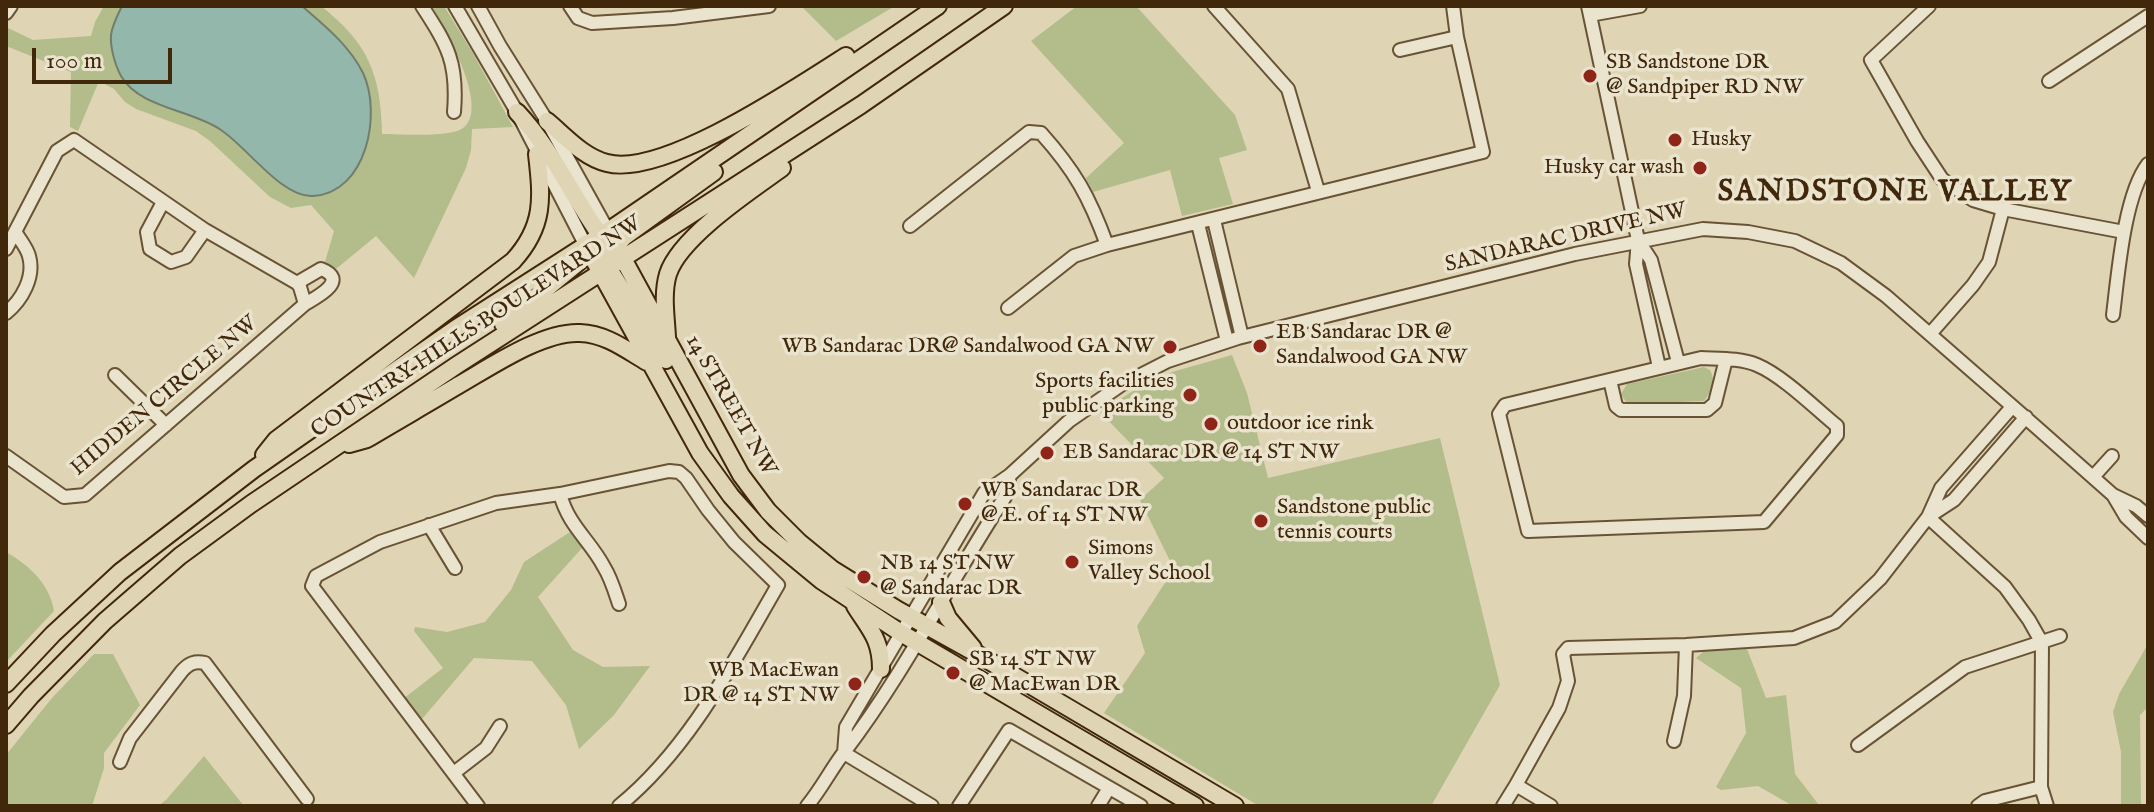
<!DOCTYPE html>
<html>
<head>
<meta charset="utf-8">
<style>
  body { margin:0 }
  #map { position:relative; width:2154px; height:812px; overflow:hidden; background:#dfd4b3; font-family:"IM FELL English",serif }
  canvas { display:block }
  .frame { position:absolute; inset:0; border:8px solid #41280b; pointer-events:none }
  .scale { position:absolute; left:32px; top:48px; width:140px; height:36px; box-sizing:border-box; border:4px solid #41280b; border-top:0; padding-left:10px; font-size:24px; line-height:28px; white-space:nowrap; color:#41280b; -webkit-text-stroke:6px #eae3ce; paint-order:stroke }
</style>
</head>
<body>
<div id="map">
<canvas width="2154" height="812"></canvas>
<div class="frame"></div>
<div class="scale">100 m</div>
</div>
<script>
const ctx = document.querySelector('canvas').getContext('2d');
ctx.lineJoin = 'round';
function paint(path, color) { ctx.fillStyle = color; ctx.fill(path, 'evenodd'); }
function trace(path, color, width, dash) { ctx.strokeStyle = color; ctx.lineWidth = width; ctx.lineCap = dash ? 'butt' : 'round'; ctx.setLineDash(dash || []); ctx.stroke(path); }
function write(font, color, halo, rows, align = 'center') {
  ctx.font = font + ' "IM FELL English",serif'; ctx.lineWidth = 7; ctx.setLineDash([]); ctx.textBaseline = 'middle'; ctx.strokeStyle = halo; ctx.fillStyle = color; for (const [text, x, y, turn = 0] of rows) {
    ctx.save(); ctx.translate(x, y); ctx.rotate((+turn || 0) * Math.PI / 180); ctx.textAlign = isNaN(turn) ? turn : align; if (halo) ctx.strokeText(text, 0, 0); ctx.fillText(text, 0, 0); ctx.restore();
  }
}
paint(new Path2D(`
  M104,6H321C368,43 381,74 382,134C400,134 450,138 463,128C491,108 444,27 432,6H444L474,55L513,127L472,129L471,150L466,168L414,278L376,236L336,269L325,262L334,231L311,205L291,208L270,197L210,141L196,131L136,109L125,102L114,89L99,81L78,131L70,127L71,72L6,46L8,28L33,40L91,36L95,22Z
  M801,6H895L836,41Z
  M1077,6H1136L1235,115L1247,150L1219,158L1233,204L1182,216L1170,170L1093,192L1086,178L1124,143L1031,41Z
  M1232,355L1247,393L1268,478L1440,438L1500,685L1431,806H1259L1104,713L1145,653L1137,626L1174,569L1140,500L1164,478L1100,412L1133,391L1172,372Z
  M1704,367L1710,370C1716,381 1712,391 1704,401L1630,404L1626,402L1621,394L1627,384Z
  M570,532L582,548L538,597L573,650L603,667L650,666L614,715L579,749L566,705L532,661L474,658L422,719L403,699L443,668L414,631L415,627L447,632L485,622L511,590L524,562Z
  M6,552C29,565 50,584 54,611L6,662Z
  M2148,644V707L2140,715L2141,806H2121V752L2113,712L2119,694Z
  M1747,649L1766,698L1786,695L1795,774L1819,805L1822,806H1793L1758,786L1721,790L1716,787L1746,733L1741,688L1696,658L1704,651Z
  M94,654H113L140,705L104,753V768L92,806H7L6,755L52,698Z
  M204,756L244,806H158L166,800Z`), '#b3bc8b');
const water = new Path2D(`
  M122,6H302C325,26 349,45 363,73C382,113 367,193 313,196C282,198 247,147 221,130C193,110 139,108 121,76C115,65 110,47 111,35C112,26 118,14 122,6Z`);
paint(water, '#93b8ab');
trace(water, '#727e6b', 2);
const minor = new Path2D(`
  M422,6C448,46 458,63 454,112
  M455,6L517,112L585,244
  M478,6L500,46L547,121L608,231
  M570,6L578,18L592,23L673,18L769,6
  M1214,6L1288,89L1318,191
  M1588,6L1638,240L1636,264L1659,367
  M1929,6L1871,60L1917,141L1942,179L1973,200L2003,209L2124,232
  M6,13L11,6
  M1590,15L1640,6
  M1400,50L1457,37
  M2049,81L2148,16
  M163,202L147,232L150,249L171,262L186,257L205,230
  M1214,220L1242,337
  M1198,224L1227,341
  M910,226L1029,132L1041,133C1075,171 1089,196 1107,245
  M1638,240L1651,260L1678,362
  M6,249L57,151L74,140L205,230L297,283L300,287L305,304
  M1008,308L1074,256L1107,245L1483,152L1457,37L1453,6
  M6,313C22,300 35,277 29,256C27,248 20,240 16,233
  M2113,315C2118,275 2124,195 2148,164
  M1930,334L1973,285L1989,262L2003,209
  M1701,358C1719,359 1740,358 1757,365C1783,376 1815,408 1837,426V435L1764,522L1528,531L1499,414L1505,405Z
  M115,375L166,425
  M1610,380L1616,406L1621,410H1707L1715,403L1726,359
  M6,456L64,497L85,495L305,304C317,297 350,280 321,269L297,283
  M2093,477L2112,456
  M560,494C569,527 590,540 604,567C611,578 615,592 619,604
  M2113,495L2136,506L2148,516
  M1928,517L2005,587L2029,620L2042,643L2041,787L2047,806
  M1928,517L1954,500L2026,417
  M429,525L455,568
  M1674,741L1684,696L1686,645
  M1858,745L1965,667L2060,636
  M844,753L846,727L984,493L1010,475L1069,421L1121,385L1168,361L1238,338L1575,254L1703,229L1748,232L1795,241L1841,263L1886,296L2035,426L2113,495L2126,517L2148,538
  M844,753L932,806
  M120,762L130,738L182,671C189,663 195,661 205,663L307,799
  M455,772L486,748L500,726
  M478,806L312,586L316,576L380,542L496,503L560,494L669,471L679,472L686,478L708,510L734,542L778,585C732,664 690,748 619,806
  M807,806C822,788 831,769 845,751C906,671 950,581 1005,497L1010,475
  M959,806L1009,730L1141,806
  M1098,806L1109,788
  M1503,806L1516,785
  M1551,806L1516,785L1559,708L1568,681L1563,654L1568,648L1686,645L1794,638L1835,622L1880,579L1928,517L1941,488L2012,407
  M1978,806L1985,801L2041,787`);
const major = new Path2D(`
  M517,112C553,150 574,200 605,242
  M547,121C565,136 583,157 607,163C663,178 797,87 846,56
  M608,231L741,475L768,511L799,542L832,569L898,610L979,655L1235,806
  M585,244L700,453L731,496L765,534L822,581L901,633L1195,806
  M610,253L624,237L714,172
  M604,261L666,360
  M503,324L597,247
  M667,337C666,317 662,294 668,274C680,237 750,191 782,168
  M349,444L367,439C397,421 427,404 457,386C489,368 542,331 580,333C606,334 625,349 647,362
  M264,455L276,440L513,261C545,226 542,198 537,154
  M941,602L948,618L973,648
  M855,606C870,630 881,639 881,669
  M6,684L53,634L120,572L254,469L455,329L608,231L938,6
  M6,725L31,696L105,621L180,556L251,504L457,365L861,105L1004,6`);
trace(minor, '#685335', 16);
trace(major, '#41280b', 20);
trace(minor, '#eae3ce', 12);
trace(major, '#dfd4b3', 16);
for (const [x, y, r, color] of [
  [1590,76,8,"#8f2418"],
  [1675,140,8,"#8f2418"],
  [1700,168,8,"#8f2418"],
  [1260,346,8,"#8f2418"],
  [1170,347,8,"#8f2418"],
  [1190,395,8,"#8f2418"],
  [1211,424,8,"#8f2418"],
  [1047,453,8,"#8f2418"],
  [965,504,8,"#8f2418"],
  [1261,521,8,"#8f2418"],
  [1072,562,8,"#8f2418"],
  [864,577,8,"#8f2418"],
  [953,673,8,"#8f2418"],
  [855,684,8,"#8f2418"]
]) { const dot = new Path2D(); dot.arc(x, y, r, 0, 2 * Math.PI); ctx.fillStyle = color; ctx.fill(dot); trace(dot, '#eae3ce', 3); }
write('22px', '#41280b', '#eae3ce', [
  ["SB Sandstone DR",1606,63],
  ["@ Sandpiper RD NW",1606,88],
  ["Husky",1691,140],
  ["Husky car wash",1684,168,"right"],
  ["EB Sandarac DR @",1276,333],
  ["Sandalwood GA NW",1276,358],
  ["WB Sandarac DR@ Sandalwood GA NW",1154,347,"right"],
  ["Sports facilities",1174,382,"right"],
  ["public parking",1174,407,"right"],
  ["outdoor ice rink",1227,424],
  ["EB Sandarac DR @ 14 ST NW",1063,453],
  ["WB Sandarac DR",981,491],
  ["@ E. of 14 ST NW",981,516],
  ["Sandstone public",1277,508],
  ["tennis courts",1277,533],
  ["Simons",1088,549],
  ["Valley School",1088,574],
  ["NB 14 ST NW",880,564],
  ["@ Sandarac DR",880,589],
  ["SB 14 ST NW",969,660],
  ["@ MacEwan DR",969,685],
  ["WB MacEwan",839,671,"right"],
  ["DR @ 14 ST NW",839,696,"right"]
], 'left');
write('22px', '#41280b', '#eae3ce', [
  ["SANDARAC DRIVE NW",1566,239,-13],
  ["COUNTRY HILLS BOULEVARD NW",477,328,-33],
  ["HIDDEN CIRCLE NW",165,397,-40],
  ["14 STREET NW",730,406,60]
]);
ctx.letterSpacing = '2px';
write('bold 30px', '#41280b', '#eae3ce', [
  ["SANDSTONE VALLEY",1895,194]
]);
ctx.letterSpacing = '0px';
</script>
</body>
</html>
